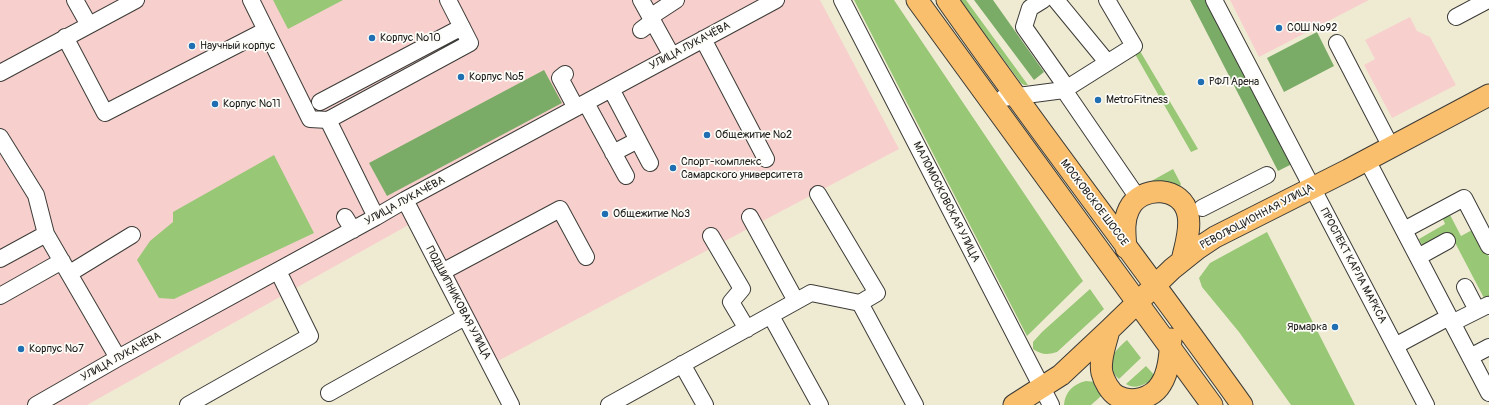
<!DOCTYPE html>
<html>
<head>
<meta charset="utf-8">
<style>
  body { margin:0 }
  canvas { display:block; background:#efebd3 }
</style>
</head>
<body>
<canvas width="1489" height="405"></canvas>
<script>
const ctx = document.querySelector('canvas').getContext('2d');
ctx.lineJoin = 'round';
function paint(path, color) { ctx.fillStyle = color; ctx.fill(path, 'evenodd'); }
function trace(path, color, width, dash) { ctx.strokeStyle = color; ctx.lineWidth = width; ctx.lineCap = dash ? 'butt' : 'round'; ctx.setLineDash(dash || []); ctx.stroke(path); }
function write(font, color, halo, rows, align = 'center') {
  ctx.font = font + ' Pangolin,sans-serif'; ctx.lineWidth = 3.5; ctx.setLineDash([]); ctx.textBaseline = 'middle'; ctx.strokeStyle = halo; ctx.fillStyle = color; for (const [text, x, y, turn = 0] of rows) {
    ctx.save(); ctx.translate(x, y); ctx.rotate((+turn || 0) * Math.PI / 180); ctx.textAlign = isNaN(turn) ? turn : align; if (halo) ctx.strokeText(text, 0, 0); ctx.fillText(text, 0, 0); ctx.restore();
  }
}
paint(new Path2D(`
  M0,0H820L899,149L496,362L421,218L87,405H0Z
  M1230,0H1369L1259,57Z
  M1410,17L1417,31L1430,37L1456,85L1392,118L1364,65L1375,59L1365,40Z`), '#f7d0cd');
paint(new Path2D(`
  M273,0H343L288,29Z
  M854,0H894L1083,281L1027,336Z
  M960,0H966L1028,85H1024L1021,83Z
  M1140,51L1198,149L1191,152L1135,54Z
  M274,155L314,233L174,299L159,298L137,260L150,241L173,222V212Z
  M1173,169L1181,184L1179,188L1146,184Z
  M1449,213L1461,236L1474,229L1489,257V296L1484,298L1450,233L1423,247L1419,239L1445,224L1442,217Z
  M1267,232L1355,405H1291L1239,332L1202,287L1199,278L1210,263Z
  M1090,289L1104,309L1057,352C1047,355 1042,355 1033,349V342L1042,332Z
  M1127,340L1141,358L1119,379C1102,364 1114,351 1127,340Z
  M1146,366L1156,377C1147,383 1136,391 1126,384Z
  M1086,381L1097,382L1109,389L1091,405H1064C1065,392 1073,384 1086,381Z`), '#98c776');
paint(new Path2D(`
  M974,0H993L1044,72L1034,80Z
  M1190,0H1207L1292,164L1278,171Z
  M1317,32L1334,66L1284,92L1267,58Z
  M544,70L562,103L387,196L369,163Z`), '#7aac67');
const minor = new Path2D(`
  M75,0L89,25
  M251,0L310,119L328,120
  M641,0L672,56
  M842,0L1051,405
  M1043,0L1030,8L1024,27L1067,88
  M1056,0L1107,62
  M1214,0L1426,405
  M650,17L676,0
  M1456,17L1488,0
  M641,30L653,21
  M65,37L105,113L266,30
  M703,39L766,159
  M1337,43L1391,147
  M0,73L136,0
  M565,74L560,78L576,108
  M611,89L650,163
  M1064,90L1138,198
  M1003,98L1064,90L1134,46L1107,0
  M320,102L462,27
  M586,103L626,176
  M0,137L36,195L46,234L118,358
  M613,153L638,140
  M1367,160L1489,393
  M818,194L877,293L860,303
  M405,200L511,405
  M1202,208L1267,175
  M345,217L353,230
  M376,217L328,120L470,43L448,0
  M750,217L796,301
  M1404,230L1464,198L1489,246
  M711,236L742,289L731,302L747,329
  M1418,257L1447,241
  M0,259L46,234
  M442,272L560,209L586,257
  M70,273L132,235
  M1465,287L1477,310
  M0,296L62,261
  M771,316L820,405
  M1452,323L1488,305L1489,306
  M1395,346L1449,317
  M1470,357L1489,347
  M682,364L705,405
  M329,393L465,317
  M36,405L118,358L376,217L405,200L776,0
  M188,405L310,336L278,271
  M609,405L811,293L860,303L915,405`);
const major = new Path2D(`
  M917,0L1212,405
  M947,0C1043,137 1145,269 1242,405
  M1126,248C1125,235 1123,221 1129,209C1141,184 1183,186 1188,215C1191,230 1185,246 1182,261
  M1109,330C1106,344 1099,359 1102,373C1104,381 1110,392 1117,396C1132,404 1153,398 1161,384C1169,372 1170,353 1171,339
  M1014,405L1061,375L1109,330L1172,269L1197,249L1215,237L1348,170L1489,95`);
trace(minor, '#3c3b37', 18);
trace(major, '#3c3b37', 23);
trace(minor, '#fff', 16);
trace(major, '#f9bf6d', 21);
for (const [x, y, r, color] of [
  [1279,28,4,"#1f6fb2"],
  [372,38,4,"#1f6fb2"],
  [192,46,4,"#1f6fb2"],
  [461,77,4,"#1f6fb2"],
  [1201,82,4,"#1f6fb2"],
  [1098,100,4,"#1f6fb2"],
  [215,104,4,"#1f6fb2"],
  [707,135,4,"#1f6fb2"],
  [673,168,4,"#1f6fb2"],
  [605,214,4,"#1f6fb2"],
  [1335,327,4,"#1f6fb2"],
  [21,349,4,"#1f6fb2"]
]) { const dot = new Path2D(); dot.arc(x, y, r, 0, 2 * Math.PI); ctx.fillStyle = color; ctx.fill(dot); trace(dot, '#fdfcf7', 1.5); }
write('11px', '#1c1c1c', '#fdfcf7', [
  ["СОШ №92",1287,28],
  ["Корпус №10",380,38],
  ["Научный корпус",200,46],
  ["Корпус №5",469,77],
  ["РФЛ Арена",1209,82],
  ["MetroFitness",1106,100],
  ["Корпус №11",223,104],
  ["Общежитие №2",715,135],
  ["Спорт-комплекс",681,162],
  ["Самарского университета",681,175],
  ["Общежитие №3",613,214],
  ["Ярмарка",1327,327,"right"],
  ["Корпус №7",29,349]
], 'left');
write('11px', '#1c1c1c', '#fdfcf7', [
  ["УЛИЦА ЛУКАЧЁВА",690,46,-28],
  ["УЛИЦА ЛУКАЧЁВА",405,201,-29],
  ["МАЛОМОСКОВСКАЯ УЛИЦА",946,202,63],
  ["МОСКОВСКОЕ ШОССЕ",1094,203,53],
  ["РЕВОЛЮЦИОННАЯ УЛИЦА",1257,217,-28],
  ["ПРОСПЕКТ КАРЛА МАРКСА",1353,266,62],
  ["ПОДШИПНИКОВАЯ УЛИЦА",458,303,62],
  ["УЛИЦА ЛУКАЧЁВА",121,357,-29]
]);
</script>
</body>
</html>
